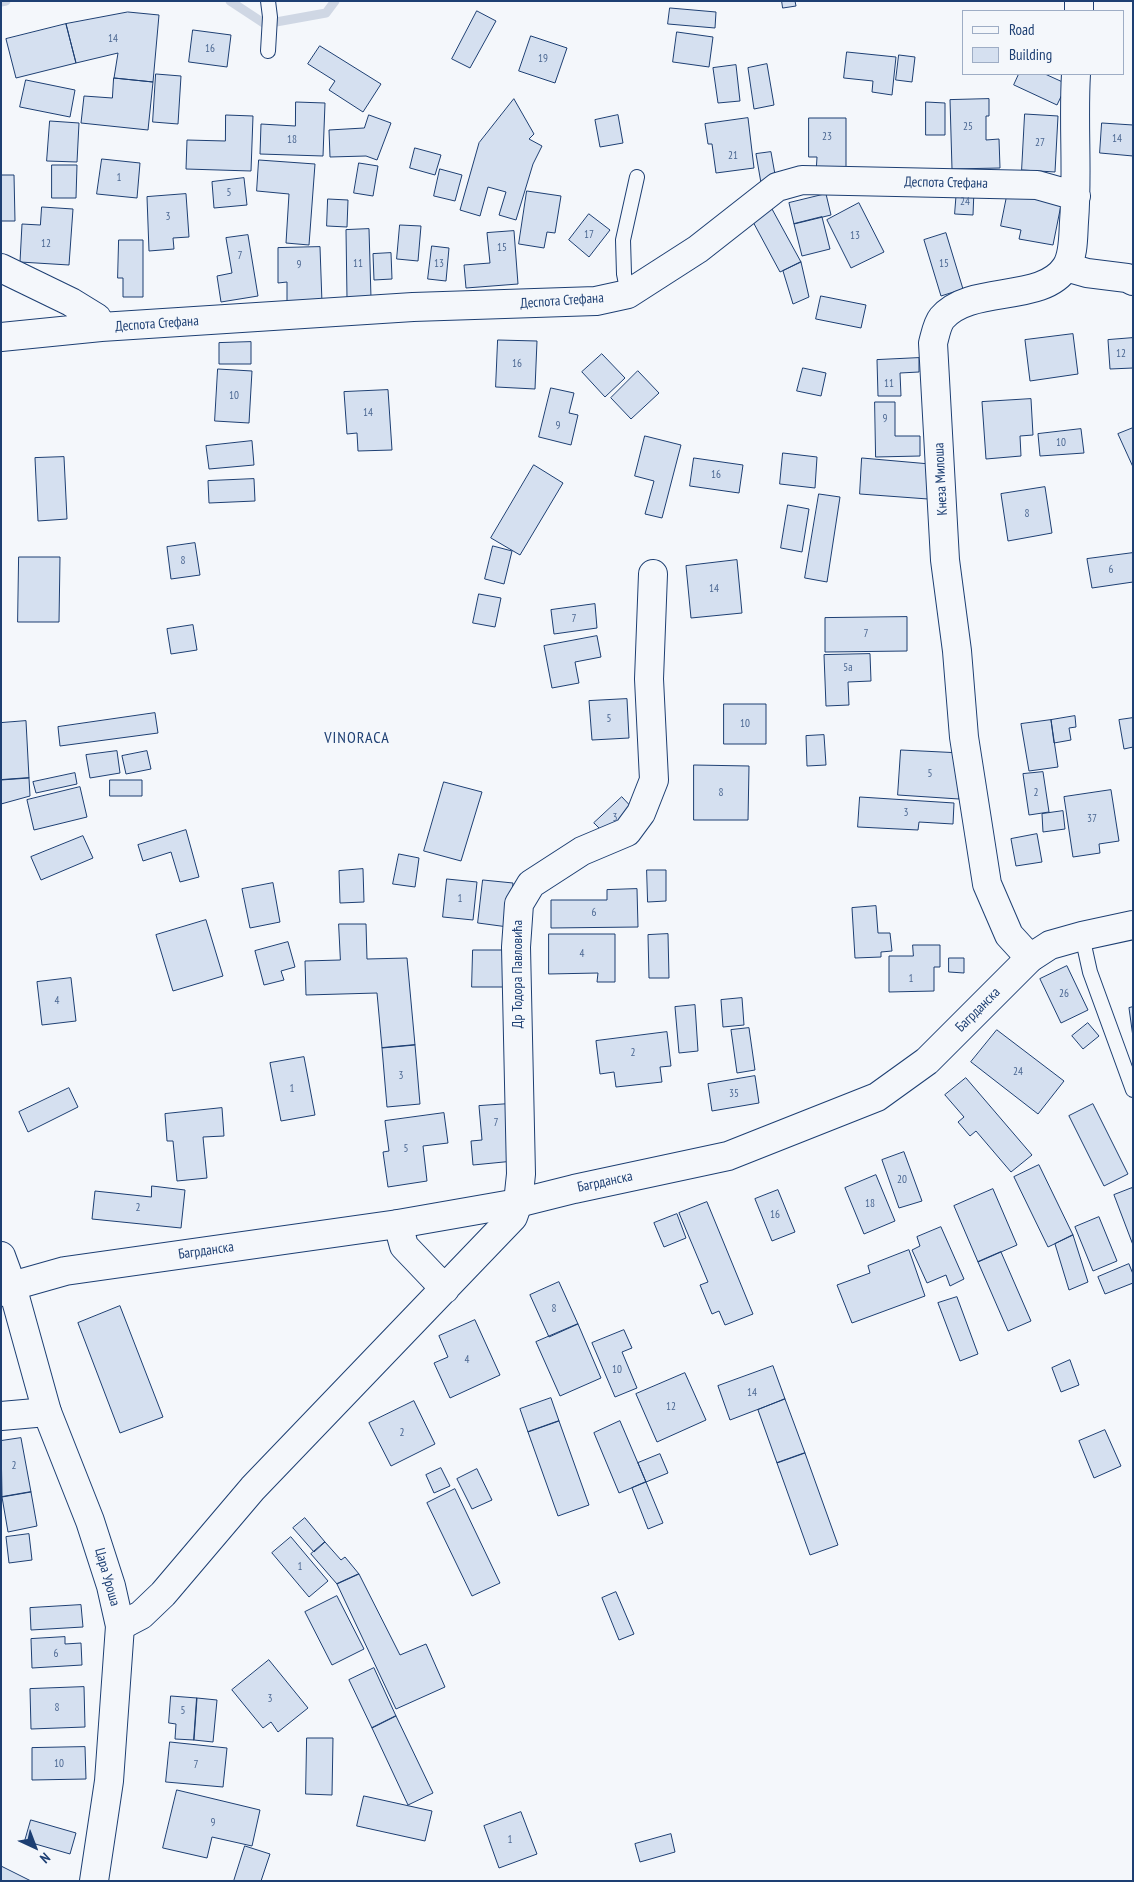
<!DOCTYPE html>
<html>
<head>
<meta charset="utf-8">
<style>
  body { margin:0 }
  #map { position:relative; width:1134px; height:1882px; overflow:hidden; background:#f4f7fb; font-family:"PT Sans Narrow",sans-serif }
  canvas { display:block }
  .frame { position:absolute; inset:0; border:2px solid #1d3f73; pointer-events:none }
  .legend { position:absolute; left:962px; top:10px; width:162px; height:65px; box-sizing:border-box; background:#f4f7fb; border:1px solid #9eadc5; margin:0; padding:6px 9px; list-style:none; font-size:15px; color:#1d3f73 }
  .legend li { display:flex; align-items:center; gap:10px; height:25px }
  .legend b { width:25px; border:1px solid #9eadc5 }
  .north { position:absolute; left:10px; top:1822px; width:50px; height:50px; -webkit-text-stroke:4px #f4f7fb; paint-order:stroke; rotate:137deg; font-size:14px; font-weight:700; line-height:20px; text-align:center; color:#1d3f73 }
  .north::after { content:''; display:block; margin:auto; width:18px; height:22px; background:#1d3f73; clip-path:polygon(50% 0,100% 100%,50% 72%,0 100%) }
</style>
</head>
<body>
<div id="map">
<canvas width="1134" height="1882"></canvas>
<div class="frame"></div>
<ul class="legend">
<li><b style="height:6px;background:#f4f7fb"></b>Road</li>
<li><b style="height:14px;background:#d5e0f0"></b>Building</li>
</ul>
<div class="north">N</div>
</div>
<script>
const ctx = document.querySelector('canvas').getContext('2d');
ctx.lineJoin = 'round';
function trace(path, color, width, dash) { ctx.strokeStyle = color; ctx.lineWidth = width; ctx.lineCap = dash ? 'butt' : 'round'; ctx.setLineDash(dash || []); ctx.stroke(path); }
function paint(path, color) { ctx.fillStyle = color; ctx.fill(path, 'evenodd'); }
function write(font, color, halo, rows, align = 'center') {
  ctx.font = font + ' "PT Sans Narrow",sans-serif'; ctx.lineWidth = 4; ctx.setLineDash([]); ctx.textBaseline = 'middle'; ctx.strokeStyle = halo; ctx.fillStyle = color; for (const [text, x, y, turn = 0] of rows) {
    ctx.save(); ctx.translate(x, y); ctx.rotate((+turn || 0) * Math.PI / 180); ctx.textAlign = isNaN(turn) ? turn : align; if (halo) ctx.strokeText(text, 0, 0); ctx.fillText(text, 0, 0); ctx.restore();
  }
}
trace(new Path2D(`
  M230,1L265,24L326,13L335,1
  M1,2L6,1`), '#cfd7e4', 9);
const building = new Path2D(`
  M782,1H795L796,6L783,8Z
  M670,8L716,12L715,28L668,24Z
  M477,11L496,21L470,68L452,59Z
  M128,12L159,15L153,82L114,78L118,53L76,63L66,24Z
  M66,24L76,63L16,78L6,39Z
  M193,30L231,35L227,67L189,62Z
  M677,32L713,37L709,67L673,62Z
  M531,36L567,48L555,83L519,71Z
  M320,46L381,84L363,112L329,90L335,81L308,64Z
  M847,52L896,57L892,95L872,92L873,81L844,78Z
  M899,55L915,57L912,82L896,80Z
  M767,64L774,105L754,109L748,68Z
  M736,65L740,101L718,103L713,68Z
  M156,74L181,76L178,124L153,122Z
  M1019,74H1045L1067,84L1057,105L1014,85Z
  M114,78L153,82L148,130L81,123L84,96L112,98Z
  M26,80L75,90L70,117L20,107Z
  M514,99L534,134L529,139L542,146L533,164L516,220L499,215L506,192L488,187L480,216L460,210L479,143Z
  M989,99V116H986V140L999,139L1000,168L952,169L950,100Z
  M296,102L325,103L323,156L260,154L261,124L295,126Z
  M926,102L945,103V135H926Z
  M1025,114L1058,116L1055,172L1022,170Z
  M226,115L253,116L251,171L186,169L187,140L225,141Z
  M369,115L391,123L377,160L366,156L330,157L329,130L364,128Z
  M618,115L623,143L600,147L595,120Z
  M748,118L754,168L716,173L712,144H708L705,124Z
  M809,118H846V174H816L817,157H809Z
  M50,121L79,123L77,162L47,161Z
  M1102,123L1133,125V156L1100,153Z
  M415,148L441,155L435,175L410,168Z
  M771,152L776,180L761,183L756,154Z
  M102,159L140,163L137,198L97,194Z
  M259,160L315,164L309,245L286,243L289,194L257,191Z
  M359,163L378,166L373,196L354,193Z
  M52,165H77L76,198H52Z
  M440,169L462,175L455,201L434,196Z
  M1,175H14L15,221H1Z
  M244,178L247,205L214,208L212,182Z
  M957,188L974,190L973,215L955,214Z
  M527,191L561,196L555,233L547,232L544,248L519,244Z
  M1008,191L1062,200L1053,245L1019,239L1021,230L1001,226Z
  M186,194L189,237L173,238L174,249L149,251L147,197Z
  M826,194L831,215L794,224L789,203Z
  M328,199L348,200L347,227L327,226Z
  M859,203L884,252L851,268L827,220Z
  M42,207L73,209L69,265L20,262L22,224L40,225Z
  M772,209L801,262L780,272L752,220Z
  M589,214L610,230L589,257L569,240Z
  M822,217L830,249L802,256L794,224Z
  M400,225L421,226L418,261L397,259Z
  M369,229L371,298H347L346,230Z
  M514,231L518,284L466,288L464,265L490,263L487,233Z
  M946,233L963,289L941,296L924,240Z
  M248,235L258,296L221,302L217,276L232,273L226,238Z
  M119,240H143V297H123V278H118Z
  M432,246L449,248L446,281L428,279Z
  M320,247L322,303L287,304V282L278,283V248Z
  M391,253L392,279L374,280L373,254Z
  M801,262L809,297L793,304L783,271Z
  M821,296L866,305L861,328L816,319Z
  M1073,334L1078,374L1030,381L1025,340Z
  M1133,338V368L1110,369L1108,340Z
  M498,340L537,341L535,389L496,387Z
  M251,342V364H219V343Z
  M602,354L625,378L605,397L582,372Z
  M919,358V372L900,373L901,396H878L877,360Z
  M803,368L826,373L821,396L797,391Z
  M218,369L252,371L249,423L215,421Z
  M638,371L659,393L631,419L611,398Z
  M551,388L574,393L569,413L578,415L571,445L539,437Z
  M388,390L392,450L358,451L357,433L347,434L344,392Z
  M1031,399L1033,435L1020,436L1021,456L986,459L982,402Z
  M875,402H895V436H920V456L876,457Z
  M1133,428V467L1118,434Z
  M1081,429L1084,453L1040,456L1038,434Z
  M645,436L681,445L662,518L645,514L654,481L635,476Z
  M252,441L254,465L209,469L206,446Z
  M783,453L817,457L815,488L780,484Z
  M64,457L67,519L38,521L35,458Z
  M694,458L743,465L739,493L690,486Z
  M862,458L930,464L928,499L860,494Z
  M534,465L563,483L520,555L491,538Z
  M254,479L255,501L209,503L208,481Z
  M1045,487L1052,533L1008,541L1001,494Z
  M819,494L840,497L827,582L805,578Z
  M788,505L809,509L802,552L781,548Z
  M195,543L200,575L171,579L167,547Z
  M493,546L512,551L504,584L485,579Z
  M1133,553V582L1092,588L1087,559Z
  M19,557H60L59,622H18Z
  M737,560L742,613L691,618L686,566Z
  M479,594L501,598L495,627L473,623Z
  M595,604L597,628L554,634L551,610Z
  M907,617V651L825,652V618Z
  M193,625L197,650L171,654L167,629Z
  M597,636L601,657L575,662L579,683L552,688L544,646Z
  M870,654L871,681L848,682L849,705L826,706L824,655Z
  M627,699L629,738L592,740L589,701Z
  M724,704H766V744H724Z
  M155,713L158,733L60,746L58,727Z
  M1075,716L1076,727L1069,728L1071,740L1054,743L1051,720Z
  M1133,718V747L1124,749L1119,720Z
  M1051,720L1058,767L1029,771L1021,724Z
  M26,721L29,778L1,780V723Z
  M824,735L826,765L807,766L806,736Z
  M901,750L962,753L959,799L898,795Z
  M117,751L120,773L90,778L86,755Z
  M147,751L151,769L126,774L122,756Z
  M694,765L749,766L748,820H694Z
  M1043,772L1049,812L1029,815L1023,774Z
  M75,773L77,784L36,793L33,782Z
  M29,778L30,796L1,804V780Z
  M110,780H142V796H110Z
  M444,782L482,792L461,861L424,851Z
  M80,787L87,817L34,830L27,800Z
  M1111,790L1119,841L1099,844L1100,853L1073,857L1064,797Z
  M622,797L636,812L609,838L594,823Z
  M860,797L954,803L953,824L919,822L918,830L858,827Z
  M1063,811L1065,829L1043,832L1042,814Z
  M186,830L199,877L180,882L171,852L143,861L138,845Z
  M1037,834L1042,862L1016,866L1011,839Z
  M83,836L93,858L41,880L31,857Z
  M399,854L419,858L415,887L393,884Z
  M363,869L364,902L340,903L339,871Z
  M647,870H666V901L648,902Z
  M447,879L477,882L473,920L443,917Z
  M483,880L513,883L508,927L478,923Z
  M273,883L280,922L250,928L242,889Z
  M637,889L638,927L551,928V900H607V890Z
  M876,906L878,933H890L892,951L881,952V957L855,958L852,908Z
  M206,920L223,976L173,991L156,935Z
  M339,924H366L367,959L407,958L415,1045L382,1048L377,993L306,995L305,961L340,960Z
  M549,934H615V982H597L598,973L549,974Z
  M668,934L669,978H649L648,935Z
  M288,942L295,967L281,971L284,980L264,985L255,951Z
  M913,945H940V967H934V991L889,992V956H913Z
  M473,950H510V987H472Z
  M949,958H964V973L949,972Z
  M1067,966L1088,1010L1061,1023L1040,979Z
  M71,978L76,1021L42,1025L37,982Z
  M742,998L744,1025L723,1027L721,1000Z
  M695,1005L698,1051L679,1053L675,1007Z
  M1133,1007V1037L1129,1008Z
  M1088,1023L1099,1036L1083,1049L1072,1036Z
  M749,1028L755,1070L737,1073L731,1030Z
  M997,1030L1064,1081L1038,1114L971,1062Z
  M667,1032L671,1066L660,1067L662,1082L616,1087L614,1072L600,1074L596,1041Z
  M415,1045L420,1104L387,1107L382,1048Z
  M304,1057L315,1115L281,1121L270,1063Z
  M755,1076L759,1103L712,1111L708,1084Z
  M966,1078L1032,1155L1011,1172L976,1131L970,1136L958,1122L964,1117L945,1095Z
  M69,1088L78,1107L28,1132L19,1112Z
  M509,1104L514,1161L473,1165L471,1141L482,1140L479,1106Z
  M1093,1104L1128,1174L1104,1186L1069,1116Z
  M222,1108L224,1136L203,1137L207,1178L177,1181L173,1141H167L165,1114Z
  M444,1113L448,1143L423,1146L427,1181L388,1187L383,1152L389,1151L385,1121Z
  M904,1152L922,1201L899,1208L882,1160Z
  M1039,1165L1073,1235L1048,1247L1014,1177Z
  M876,1175L895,1221L864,1234L845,1188Z
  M152,1186L185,1190L181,1228L92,1219L95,1191L151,1197Z
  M1132,1188L1133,1190V1245L1114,1195Z
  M993,1189L1017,1245L978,1262L954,1206Z
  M778,1190L795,1232L772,1241L755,1199Z
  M707,1202L753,1314L725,1325L719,1311L712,1314L700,1285L708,1282L679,1213Z
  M677,1214L686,1238L664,1247L654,1223Z
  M1099,1217L1117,1261L1093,1271L1075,1227Z
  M941,1227L964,1279L950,1286L946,1275L927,1283L912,1250L920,1246L917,1237Z
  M1073,1235L1088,1282L1069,1290L1055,1244Z
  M909,1250L925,1296L852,1323L837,1285L870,1273L868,1266Z
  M1001,1252L1031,1321L1008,1331L978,1262Z
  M1129,1264L1133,1274V1283L1105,1294L1098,1277Z
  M559,1282L578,1324L549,1337L530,1295Z
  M957,1297L978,1354L960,1361L938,1303Z
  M120,1306L163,1417L120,1433L78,1323Z
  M475,1320L500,1375L450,1398L434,1363L448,1357L439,1336Z
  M578,1324L601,1378L560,1396L536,1342Z
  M624,1330L632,1348L622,1352L637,1388L615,1397L592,1343Z
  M1070,1360L1079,1385L1061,1392L1052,1368Z
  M773,1366L785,1399L730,1420L718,1386Z
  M685,1373L706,1420L657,1442L636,1394Z
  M551,1398L559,1421L528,1432L520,1409Z
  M785,1399L805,1453L777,1463L758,1410Z
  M414,1401L435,1444L391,1466L369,1423Z
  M559,1421L589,1505L558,1516L528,1432Z
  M620,1421L646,1482L619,1493L594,1433Z
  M1105,1430L1121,1466L1094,1478L1079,1441Z
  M21,1438L31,1492L2,1497L1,1441Z
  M805,1453L838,1545L810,1555L777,1463Z
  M660,1454L668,1473L646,1482L638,1463Z
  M441,1468L450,1486L434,1493L426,1475Z
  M477,1469L492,1500L472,1509L457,1479Z
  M646,1482L663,1523L648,1529L632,1488Z
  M455,1489L500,1583L472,1596L427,1503Z
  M31,1492L37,1526L8,1532L2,1497Z
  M305,1518L325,1542L314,1552L293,1528Z
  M29,1534L32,1560L9,1563L6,1537Z
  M291,1537L328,1581L309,1597L272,1553Z
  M325,1542L341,1560L345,1557L359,1574L337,1584L311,1554Z
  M359,1574L400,1655L426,1644L445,1687L396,1709L337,1584Z
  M616,1592L634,1634L619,1640L602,1598Z
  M337,1596L364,1649L332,1665L305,1612Z
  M81,1605L83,1627L31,1630L30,1608Z
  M65,1637V1644L81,1643L82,1665L32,1668L31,1639Z
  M269,1660L308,1708L278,1732L271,1722L263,1728L232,1690Z
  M374,1668L396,1716L372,1728L349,1680Z
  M84,1687L85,1727L31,1729L30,1689Z
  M171,1696L197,1698L194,1740L175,1739L176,1724L169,1723Z
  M197,1698L217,1700L213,1742L194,1740Z
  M396,1716L433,1793L408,1805L372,1728Z
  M307,1738H333L332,1795L306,1794Z
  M170,1742L227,1748L223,1787L166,1782Z
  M85,1747L86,1779L32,1780V1748Z
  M177,1790L260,1810L252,1846L212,1837L207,1858L163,1848Z
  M364,1796L432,1811L425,1841L357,1826Z
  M521,1812L537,1854L499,1868L484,1826Z
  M31,1820L76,1833L70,1854L25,1841Z
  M671,1834L675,1852L640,1862L635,1844Z
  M245,1846L270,1854L261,1881H234Z
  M1,1866L31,1881H1Z`);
paint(building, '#d5e0f0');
trace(building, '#1d3f73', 1);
const lane = new Path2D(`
  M268,1L270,17L268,51
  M628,294L624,274L623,240L637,177
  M1082,936L1090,972L1133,1090`);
const street = new Path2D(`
  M1079,11V1
  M1066,267L1087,273L1127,278L1133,281
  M1,268L71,302L97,318L101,327
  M1,337L101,327L413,307L596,301L628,294L698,249L777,187L802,180L1037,185L1076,196
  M1030,958L1009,935L987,884L964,737L957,651L945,560L933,343C935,336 937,324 942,318C971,284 1042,304 1066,267C1074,255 1073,236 1074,222C1078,173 1073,123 1076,74
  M398,1224L404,1246L445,1289
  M1,1256L12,1286L1,1292
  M1,1416L47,1412
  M120,1626L141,1615L163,1594L253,1488L513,1217L518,1203L521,1174L516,947L519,904L531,884L582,851L627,832L641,813L654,780L649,679L653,574`);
const secondary = new Path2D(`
  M94,1881L109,1781L120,1626L111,1586L90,1521L47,1412L12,1286L65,1271L398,1224L518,1203L574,1189L728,1156L877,1097L927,1061L1030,958L1050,945L1082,936L1133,925`);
trace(lane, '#1d3f73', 16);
trace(street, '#1d3f73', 30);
trace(secondary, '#1d3f73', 30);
trace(lane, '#f4f7fb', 14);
trace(street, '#f4f7fb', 28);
trace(secondary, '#f4f7fb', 28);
write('11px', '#4b6792', null, [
  ["14",113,39],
  ["16",210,49],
  ["19",543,59],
  ["25",968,127],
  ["23",827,137],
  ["14",1117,139],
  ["18",292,140],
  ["27",1040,143],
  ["21",733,156],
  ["1",119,178],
  ["5",229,193],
  ["24",965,202],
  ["3",168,217],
  ["17",589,235],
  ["13",855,236],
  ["12",46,244],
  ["15",502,248],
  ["7",240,256],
  ["11",358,264],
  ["13",439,264],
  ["15",944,264],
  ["9",299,265],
  ["12",1121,354],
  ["16",517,364],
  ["11",889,384],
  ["10",234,396],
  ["14",368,413],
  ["9",885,419],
  ["9",558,426],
  ["10",1061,443],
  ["16",716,475],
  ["8",1027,514],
  ["8",183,561],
  ["6",1111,570],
  ["14",714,589],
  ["7",574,619],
  ["7",866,634],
  ["5a",848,668],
  ["5",609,719],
  ["10",745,724],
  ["5",930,774],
  ["8",721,793],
  ["2",1036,793],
  ["3",906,813],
  ["3",615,818],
  ["37",1092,819],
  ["1",460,899],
  ["6",594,913],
  ["4",582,954],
  ["1",911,979],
  ["26",1064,994],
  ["4",57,1001],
  ["2",633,1053],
  ["24",1018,1072],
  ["3",401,1076],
  ["1",292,1089],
  ["35",734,1094],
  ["7",496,1123],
  ["5",406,1149],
  ["20",902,1180],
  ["18",870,1204],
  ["2",138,1208],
  ["16",775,1215],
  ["8",554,1309],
  ["4",467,1360],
  ["10",617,1370],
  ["14",752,1393],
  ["12",671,1407],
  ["2",402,1433],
  ["2",14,1466],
  ["1",300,1567],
  ["6",56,1654],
  ["3",270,1699],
  ["8",57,1708],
  ["5",183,1711],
  ["10",59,1764],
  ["7",196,1765],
  ["9",213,1823],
  ["1",510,1840]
]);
write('14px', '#1d3f73', '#f4f7fb', [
  ["Деспота Стефана",946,183,1],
  ["Деспота Стефана",562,301,-4],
  ["Деспота Стефана",157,324,-4],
  ["Кнеза Милоша",941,479,-93],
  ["Др Тодора Павловића",518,974,-90],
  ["Багрданска",978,1010,-45],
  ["Багрданска",605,1182,-12],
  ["Багрданска",206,1251,-8],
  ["Цара Уроша",107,1577,74]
]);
ctx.letterSpacing = '1px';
write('16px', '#1d3f73', '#f4f7fb', [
  ["VINORACA",357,738]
]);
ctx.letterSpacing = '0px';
</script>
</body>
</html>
